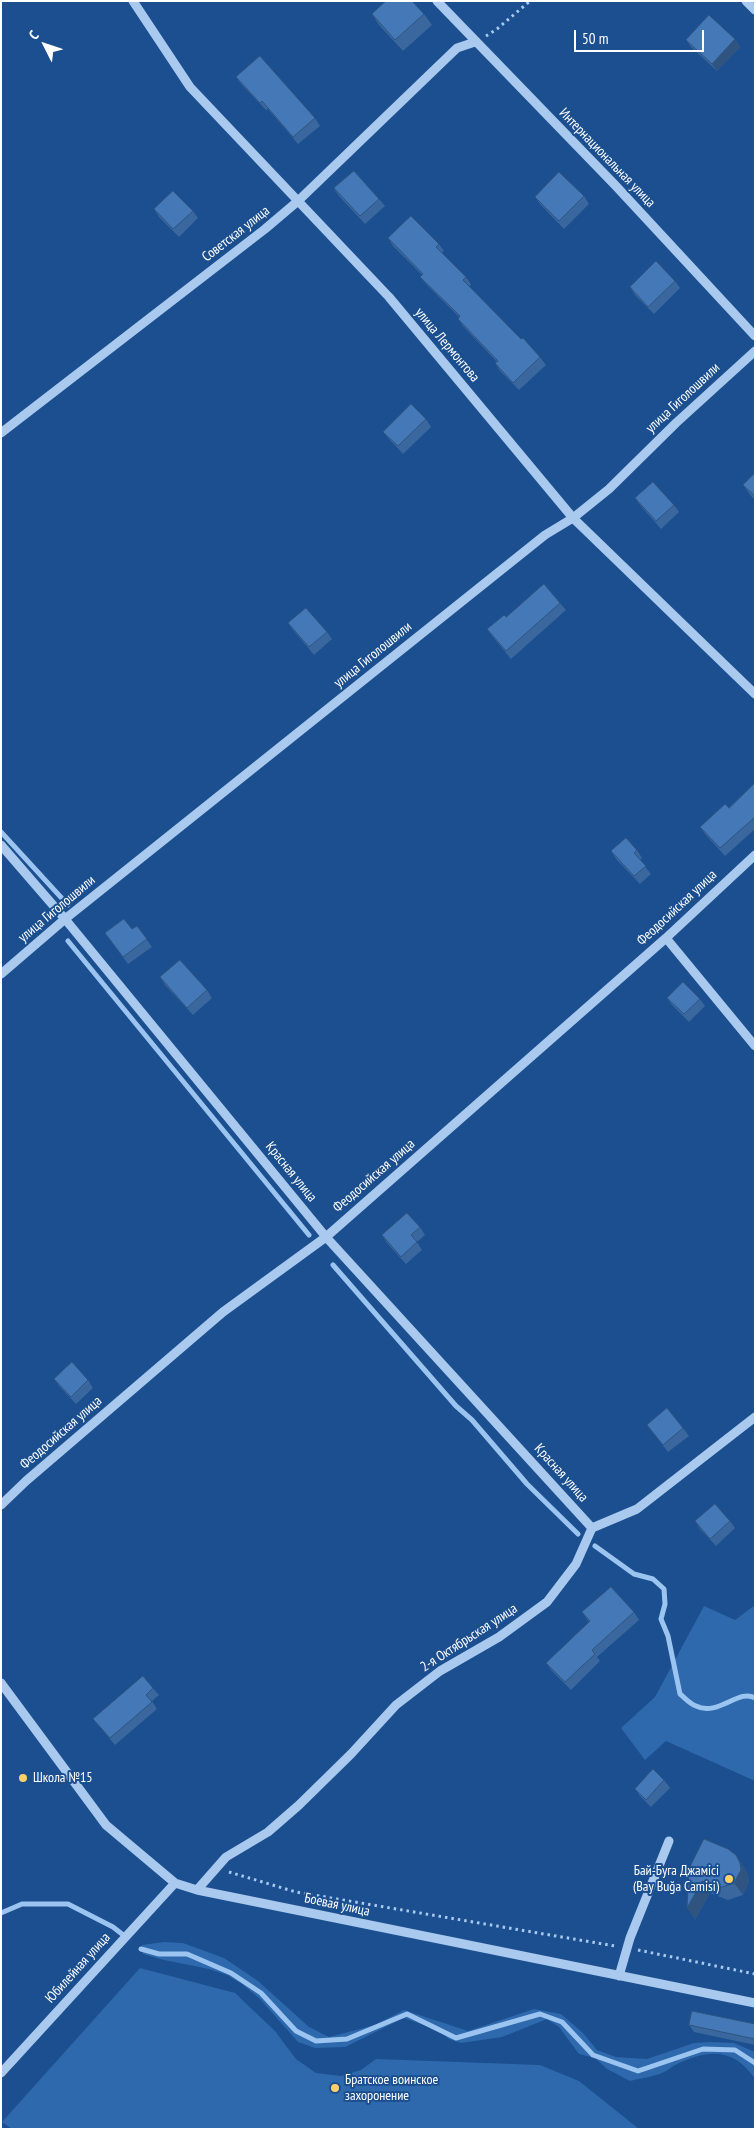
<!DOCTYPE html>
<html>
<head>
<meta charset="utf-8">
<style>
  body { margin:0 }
  #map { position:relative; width:756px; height:2130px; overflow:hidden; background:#1b4f8f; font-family:"PT Sans Narrow",sans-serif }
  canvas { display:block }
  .frame { position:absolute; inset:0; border:2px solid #fff; pointer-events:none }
  .north { position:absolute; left:20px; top:20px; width:50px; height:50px; -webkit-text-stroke:4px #1b4f8f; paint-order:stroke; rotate:311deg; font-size:14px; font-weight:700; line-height:20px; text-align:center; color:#fff }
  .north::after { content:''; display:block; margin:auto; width:18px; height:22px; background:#fff; clip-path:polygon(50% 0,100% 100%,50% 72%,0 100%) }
  .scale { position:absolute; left:574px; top:30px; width:130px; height:22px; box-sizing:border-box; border:2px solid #fff; border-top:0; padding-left:6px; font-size:15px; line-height:18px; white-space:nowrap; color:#fff; -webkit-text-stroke:4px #1b4f8f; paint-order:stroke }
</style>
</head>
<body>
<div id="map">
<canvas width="756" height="2130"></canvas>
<div class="frame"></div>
<div class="north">С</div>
<div class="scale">50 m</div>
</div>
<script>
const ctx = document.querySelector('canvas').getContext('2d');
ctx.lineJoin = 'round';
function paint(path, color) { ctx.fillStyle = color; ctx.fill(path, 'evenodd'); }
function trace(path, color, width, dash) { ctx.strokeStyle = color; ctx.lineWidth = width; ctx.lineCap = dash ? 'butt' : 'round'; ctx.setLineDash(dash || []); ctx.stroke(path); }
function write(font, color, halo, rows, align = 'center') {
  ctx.font = font + ' "PT Sans Narrow",sans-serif'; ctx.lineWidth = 4; ctx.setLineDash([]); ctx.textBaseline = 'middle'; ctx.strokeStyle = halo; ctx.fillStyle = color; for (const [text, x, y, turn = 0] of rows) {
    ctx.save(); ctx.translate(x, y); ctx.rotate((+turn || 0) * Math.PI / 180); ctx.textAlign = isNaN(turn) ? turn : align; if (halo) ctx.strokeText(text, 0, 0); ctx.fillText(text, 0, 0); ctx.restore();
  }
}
paint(new Path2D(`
  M755,1605V1781L666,1741L645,1760L621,1728L655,1697L704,1606L735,1620Z
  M164,1942L183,1943L224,1958L258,1981L309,2027L329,2037L375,2025L404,2010L468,2031L534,2009L561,2014L583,2033L597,2050L616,2057L647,2059L694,2043L711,2042L734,2043L755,2052V2079C734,2048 709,2049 677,2064C672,2066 669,2070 664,2072C654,2077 641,2078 630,2081L607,2069L595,2058L579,2054L559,2027L547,2019L502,2037L461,2043L449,2039L438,2030L404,2018L345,2047L315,2048L298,2042L260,1999L242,1984L227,1975L209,1969L164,1960L143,1954L142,1945Z
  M140,1968L235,1993L275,2031L296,2059L316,2073L341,2076L361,2070L376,2059L540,2065L579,2081L639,2129H12L2,2122Z`), '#2e69ad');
trace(new Path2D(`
  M1,832L68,905
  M68,941L309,1235
  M333,1265L456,1406L472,1420L527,1484L578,1534
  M595,1546L634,1574L653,1579L664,1589L665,1604L661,1619L668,1636L680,1694C685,1698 690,1704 696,1706C718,1717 739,1688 755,1698
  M1,1913L22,1904H68L113,1927L122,1934
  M141,1949L159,1954H187L231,1973L261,1993L296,2031L316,2041L347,2039L407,2014L456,2038L540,2014L562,2022L593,2055L638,2071L703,2049L735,2050L755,2063`), '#9cc4f0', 5);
trace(new Path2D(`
  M486,36L497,29L530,1
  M229,1872L296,1892L615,1946
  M638,1950L755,1974`), '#a9c9ee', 3, [2.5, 4]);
trace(new Path2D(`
  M133,1L190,87L389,297L573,518L755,694
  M437,1L615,185L755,336
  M746,1L755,10
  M1,433L265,229L298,201L457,48L475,42
  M1,845L65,919L326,1237L592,1528
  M666,938L755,1046
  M1,974L65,919L545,535L573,518L609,489L676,423L755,351
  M1,1505L26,1481L223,1312L326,1237L666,938L755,855
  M1,1683L106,1825L175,1883L197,1890L755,2003
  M197,1890L226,1857L268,1832L299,1805L351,1754L396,1705L440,1671L499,1637L547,1602L576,1564L592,1528L637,1509L755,1417
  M619,1976L630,1938L669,1841
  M1,2073L175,1883`), '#a9c9ee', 9);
paint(new Path2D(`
  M372,14H424L432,25L403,51L379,25Z
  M735,39L740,47L717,71L691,47L686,40Z
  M236,77L315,118L320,126L298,144L268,109L266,110L242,85Z
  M334,189L379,199L385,206L365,224L339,196Z
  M584,196L589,204L564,229L540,204L535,197Z
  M154,209L193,211L198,218L179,237L159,217Z
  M388,238L439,244L444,251L442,253L466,277L471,284L469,287L521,339L540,357L546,365L519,390L500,371L495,363L497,362L463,326L458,319L459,317L426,284L420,277L422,275L393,246Z
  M675,281L680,288L654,314L635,295L630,287Z
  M426,419L431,427L403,454L389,439L383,432Z
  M755,473V500L751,496L743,485Z
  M635,498L674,505L679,512L661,529L640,505Z
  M560,603L566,610L511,659L492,636L487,629L506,617Z
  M288,623L327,632L332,639L314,655L293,630Z
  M755,783V829L725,856L705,834L700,827L729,808Z
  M637,850L642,858L640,860L651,874L640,884L616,859L611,851Z
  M137,926L152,947L128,964L105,933L132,929Z
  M160,977L207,990L212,998L193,1015L165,985Z
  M667,998L700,999L705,1006L689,1022L672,1005Z
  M420,1227L425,1235L417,1242L422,1250L406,1264L387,1243L382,1235Z
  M54,1379L88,1380L93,1388L76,1404L59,1386Z
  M647,1425L683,1428L689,1436L668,1452Z
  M695,1521H730L735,1528L716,1546L700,1529Z
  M582,1612H634L639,1620L597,1657L600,1661L571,1690L551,1670L546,1663L589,1622Z
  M153,1688L159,1695L152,1701L157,1709L115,1745L99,1726L93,1719Z
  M664,1780L670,1788L651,1807L640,1796L635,1789Z
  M744,1867L748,1875L749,1882L743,1895L728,1900L710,1893L695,1920L689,1869Z
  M755,2024V2045L694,2032L689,2025Z`), '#3a679d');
paint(new Path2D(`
  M735,39L740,47L717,71L712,64Z
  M736,1855L744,1867L748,1875L749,1882L743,1895L734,1883Z
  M702,1881L710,1893L695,1920L687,1908Z`), '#305480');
const building = new Path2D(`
  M386,1H412L424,14L395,40L372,14Z
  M709,15L735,39L712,64L686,40Z
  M260,56L315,118L293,137L262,101L260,103L236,77Z
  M354,171L379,199L360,216L334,188Z
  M559,172L584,196L559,221L535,197Z
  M173,191L193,211L173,229L154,209Z
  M411,216L439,244L436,247L466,277L463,280L521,339L523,338L540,357L513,383L495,363L498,361L458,319L460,316L420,277L423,274L388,238Z
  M656,261L675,281L648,307L630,287Z
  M411,404L426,419L398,446L383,432Z
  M755,473V496L743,485Z
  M653,482L674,505L656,521L635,498Z
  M544,584L560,603L506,651L487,629L504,615L506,617Z
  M306,608L327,632L309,647L288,623Z
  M755,783V817L720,848L700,827L725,804L729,808Z
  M626,838L637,850L634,853L646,866L634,876L611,851Z
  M124,919L132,929L137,926L147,939L123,957L105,933Z
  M180,960L207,990L187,1008L160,977Z
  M683,982L700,999L684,1014L667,998Z
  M407,1213L420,1227L411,1235L417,1242L401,1257L382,1235Z
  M72,1362L88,1380L71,1397L54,1379Z
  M667,1408L683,1428L663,1445L647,1425Z
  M715,1504L730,1521L710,1539L695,1521Z
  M611,1587L634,1612L592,1650L595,1654L565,1682L546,1663L590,1621L582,1612Z
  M143,1676L153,1688L146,1695L152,1702L110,1738L93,1719Z
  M653,1769L664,1780L646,1800L635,1789Z
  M704,1839L728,1849L736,1855L740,1863L741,1870L734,1883L719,1888L702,1881L687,1908L689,1869Z
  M692,2011L755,2024V2039L689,2025Z`);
paint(building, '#4478b7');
trace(building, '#305480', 1);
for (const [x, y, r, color] of [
  [23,1778,5,"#ffd166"],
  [729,1879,5,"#ffd166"],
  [335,2088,5,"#ffd166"]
]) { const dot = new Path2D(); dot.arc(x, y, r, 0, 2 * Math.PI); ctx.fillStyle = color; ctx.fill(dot); trace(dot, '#1b4f8f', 2); }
write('14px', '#fff', '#1b4f8f', [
  ["Интернациональная улица",607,158,46],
  ["Советская улица",236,234,-38],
  ["улица Лермонтова",447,345,50],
  ["улица Гиголошвили",683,398,-43],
  ["улица Гиголошвили",373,655,-39],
  ["Феодосийская улица",677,908,-43],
  ["улица Гиголошвили",57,909,-40],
  ["Красная улица",291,1172,51],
  ["Феодосийская улица",374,1176,-41],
  ["Феодосийская улица",61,1433,-41],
  ["Красная улица",561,1473,48],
  ["2-я Октябрьская улица",469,1638,-33],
  ["Боевая улица",337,1905,12],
  ["Юбилейная улица",78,1968,-48]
]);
write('14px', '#fff', '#1b4f8f', [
  ["Школа №15",33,1778],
  ["Бай-Буга Джамісі",719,1871,"right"],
  ["(Bay Buğa Camisi)",719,1887,"right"],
  ["Братское воинское",345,2080],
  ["захоронение",345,2096]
], 'left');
</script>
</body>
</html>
